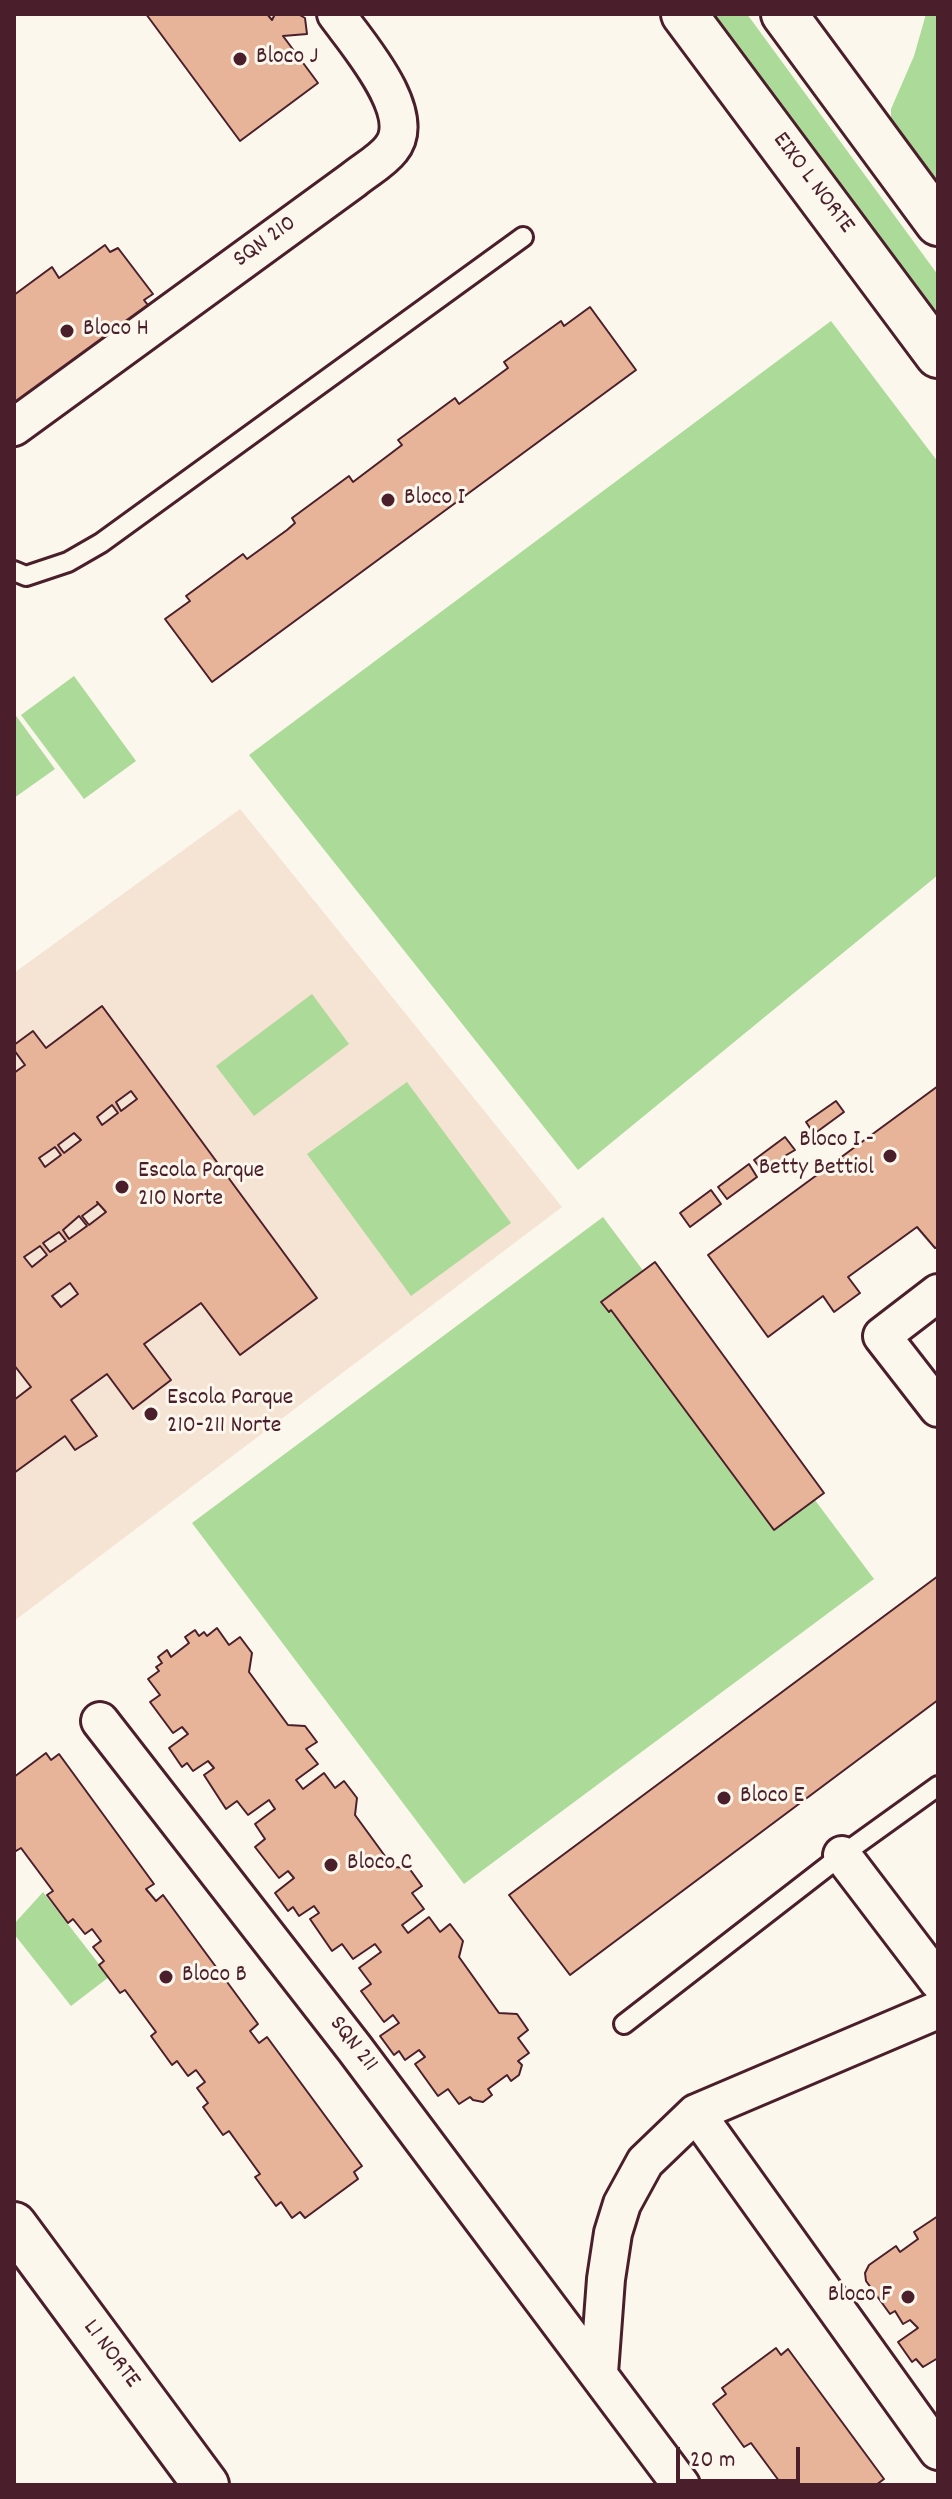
<!DOCTYPE html>
<html>
<head>
<meta charset="utf-8">
<style>
  body { margin:0 }
  #map { position:relative; width:952px; height:2499px; overflow:hidden; background:#fbf7ec; font-family:Dekko,sans-serif }
  canvas { display:block }
  .frame { position:absolute; inset:0; border:16px solid #4a1f2b; pointer-events:none }
  .scale { position:absolute; left:676px; top:2447px; width:124px; height:36px; box-sizing:border-box; border:4px solid #4a1f2b; border-top:0; padding-left:10px; font-size:24px; line-height:28px; white-space:nowrap; color:#4a1f2b; -webkit-text-stroke:6px #fbf7ec; paint-order:stroke }
</style>
</head>
<body>
<div id="map">
<canvas width="952" height="2499"></canvas>
<div class="frame"></div>
<div class="scale">20 m</div>
</div>
<script>
const ctx = document.querySelector('canvas').getContext('2d');
ctx.lineJoin = 'round';
function paint(path, color) { ctx.fillStyle = color; ctx.fill(path, 'evenodd'); }
function trace(path, color, width, dash) { ctx.strokeStyle = color; ctx.lineWidth = width; ctx.lineCap = dash ? 'butt' : 'round'; ctx.setLineDash(dash || []); ctx.stroke(path); }
function write(font, color, halo, rows, align = 'center') {
  ctx.font = font + ' Dekko,sans-serif'; ctx.lineWidth = 6; ctx.setLineDash([]); ctx.textBaseline = 'middle'; ctx.strokeStyle = halo; ctx.fillStyle = color; for (const [text, x, y, turn = 0] of rows) {
    ctx.save(); ctx.translate(x, y); ctx.rotate((+turn || 0) * Math.PI / 180); ctx.textAlign = isNaN(turn) ? turn : align; if (halo) ctx.strokeText(text, 0, 0); ctx.fillText(text, 0, 0); ctx.restore();
  }
}
paint(new Path2D(`
  M240,809L562,1207L14,1621V973Z`), '#f5e3d3');
paint(new Path2D(`
  M711,14H747L938,275V323Z
  M926,14H938V200L891,128V109L914,56Z
  M831,321L938,462V875L578,1170L249,755Z
  M74,676L136,761L84,799L21,715Z
  M14,713L55,769L14,798Z
  M312,994L349,1044L254,1116L216,1066Z
  M407,1082L511,1223L411,1296L307,1154Z
  M603,1217L874,1579L464,1884L192,1523Z
  M43,1892L109,1977L71,2006L14,1934V1924Z`), '#acda99');
const building = new Path2D(`
  M146,14H267L272,20L275,14H298L305,18L307,34L283,36L318,83L240,141Z
  M105,245L110,252L118,248L153,294L144,300L151,309L14,423V295L52,267L59,278Z
  M590,307L636,370L212,682L165,619L190,601L186,596L243,554L247,559L287,530L295,523L292,518L349,476L353,482L402,445L398,440L455,398L459,404L508,368L504,362L561,321L564,326Z
  M102,1006L317,1298L240,1355L201,1303L144,1344L171,1380L133,1409L107,1374L71,1400L97,1436L75,1450L65,1436L14,1473V1400L31,1387L14,1365V1073L25,1065L14,1050V1045L33,1031L46,1048ZM131,1091L137,1099L121,1111L116,1102ZM112,1105L118,1113L102,1125L97,1117ZM74,1133L81,1140L64,1153L58,1145ZM55,1147L61,1155L45,1167L39,1158ZM97,1202L106,1212L89,1225L82,1216L98,1204ZM79,1216L87,1226L69,1239L63,1230ZM59,1232L66,1241L50,1252L43,1243ZM40,1246L47,1255L32,1267L24,1257ZM70,1283L78,1294L61,1307L52,1296Z
  M938,1086V1247L935,1248L917,1227L848,1277L860,1293L834,1312L823,1296L768,1337L708,1255Z
  M836,1101L844,1112L814,1134L806,1122Z
  M785,1137L795,1150L783,1157L785,1161L763,1172L754,1160Z
  M749,1164L757,1177L727,1199L718,1187Z
  M711,1190L721,1204L690,1227L680,1213Z
  M655,1262L824,1493L774,1530L611,1310L609,1312L601,1302Z
  M938,1576V1700L570,1975L509,1895Z
  M217,1628L229,1645L240,1637L252,1653L249,1672L288,1725L305,1726L317,1742L306,1749L318,1764L296,1780L303,1789L324,1773L335,1788L344,1781L357,1798L355,1815L393,1867L409,1868L422,1886L412,1893L424,1909L402,1925L408,1933L429,1917L440,1932L450,1924L463,1941L459,1957L499,2013L517,2014L528,2030L518,2038L529,2053L518,2061L522,2065L519,2075L511,2081L507,2075L488,2089L492,2095L483,2102L473,2100L470,2097L459,2104L448,2089L438,2096L415,2064L425,2057L419,2050L405,2060L399,2051L394,2055L380,2036L399,2023L393,2015L384,2022L361,1991L371,1984L359,1968L381,1952L375,1944L353,1959L342,1944L332,1951L310,1919L319,1913L314,1906L299,1916L293,1907L288,1911L275,1893L294,1878L288,1871L279,1878L255,1847L265,1839L255,1824L275,1809L269,1800L248,1815L237,1801L226,1809L204,1775L214,1768L208,1761L193,1771L187,1763L182,1767L169,1748L188,1734L182,1727L173,1733L150,1702L160,1695L148,1679L159,1671L156,1667L162,1663L158,1657L167,1650L171,1657L189,1643L185,1637L195,1630L199,1636L204,1632L207,1636Z
  M46,1753L51,1760L59,1754L154,1884L146,1889L156,1901L163,1895L258,2024L250,2031L259,2043L267,2037L362,2166L354,2172L358,2179L305,2218L300,2212L292,2218L281,2202L276,2206L255,2177L260,2174L229,2131L223,2135L203,2107L208,2103L197,2088L205,2082L196,2070L188,2076L177,2061L172,2065L151,2036L156,2032L125,1990L120,1993L99,1965L104,1961L93,1947L101,1941L92,1929L85,1934L73,1919L68,1923L47,1895L53,1891L21,1848L16,1851L14,1848V1777Z
  M938,2216V2358L923,2367L916,2359L912,2362L898,2342L918,2328L910,2320L903,2324L895,2311L890,2314L866,2281L865,2273L869,2265L896,2246L900,2252L918,2239L914,2232Z
  M776,2348L781,2355L788,2349L884,2479L876,2485H782L751,2443L744,2447L713,2404L726,2394L722,2388Z`);
paint(building, '#e7b499');
trace(building, '#4a1f2b', 2);
const lane = new Path2D(`
  M14,571L26,576L68,562L101,543L523,237
  M624,2024L842,1855L938,1786`);
const street = new Path2D(`
  M14,427L353,180C365,170 382,161 391,149C420,114 357,43 336,14
  M938,1293L882,1336L938,1408
  M100,1721L355,2049L681,2485
  M842,1855L938,1981
  M696,2113L938,2451
  M599,2373L606,2279L613,2233L622,2204L645,2162L696,2113L938,2010`);
const secondary = new Path2D(`
  M14,2225L206,2485`);
const primary = new Path2D(`
  M684,14L938,355
  M784,14L938,223`);
trace(lane, '#4a1f2b', 24);
trace(street, '#4a1f2b', 42);
trace(secondary, '#4a1f2b', 50);
trace(primary, '#4a1f2b', 50);
trace(lane, '#fbf7ec', 18);
trace(street, '#fbf7ec', 36);
trace(secondary, '#fbf7ec', 44);
trace(primary, '#fbf7ec', 44);
for (const [x, y, r, color] of [
  [240,59,8,"#4a1f2b"],
  [67,331,8,"#4a1f2b"],
  [388,500,8,"#4a1f2b"],
  [890,1156,8,"#4a1f2b"],
  [122,1187,8,"#4a1f2b"],
  [151,1414,8,"#4a1f2b"],
  [724,1798,8,"#4a1f2b"],
  [331,1865,8,"#4a1f2b"],
  [166,1977,8,"#4a1f2b"],
  [908,2297,8,"#4a1f2b"]
]) { const dot = new Path2D(); dot.arc(x, y, r, 0, 2 * Math.PI); ctx.fillStyle = color; ctx.fill(dot); trace(dot, '#fbf7ec', 3); }
write('24px', '#4a1f2b', '#fbf7ec', [
  ["Bloco J",256,59],
  ["Bloco H",83,331],
  ["Bloco I",404,500],
  ["Bloco I -",874,1142,"right"],
  ["Betty Bettiol",874,1170,"right"],
  ["Escola Parque",138,1173],
  ["210 Norte",138,1201],
  ["Escola Parque",167,1400],
  ["210-211 Norte",167,1428],
  ["Bloco E",740,1798],
  ["Bloco C",347,1865],
  ["Bloco B",182,1977],
  ["Bloco F",892,2297,"right"]
], 'left');
write('24px', '#4a1f2b', '#fbf7ec', [
  ["EIXO L NORTE",812,184,53],
  ["SQN 210",266,243,-36],
  ["SQN 211",352,2045,52],
  ["L1 NORTE",110,2355,53]
]);
</script>
</body>
</html>
